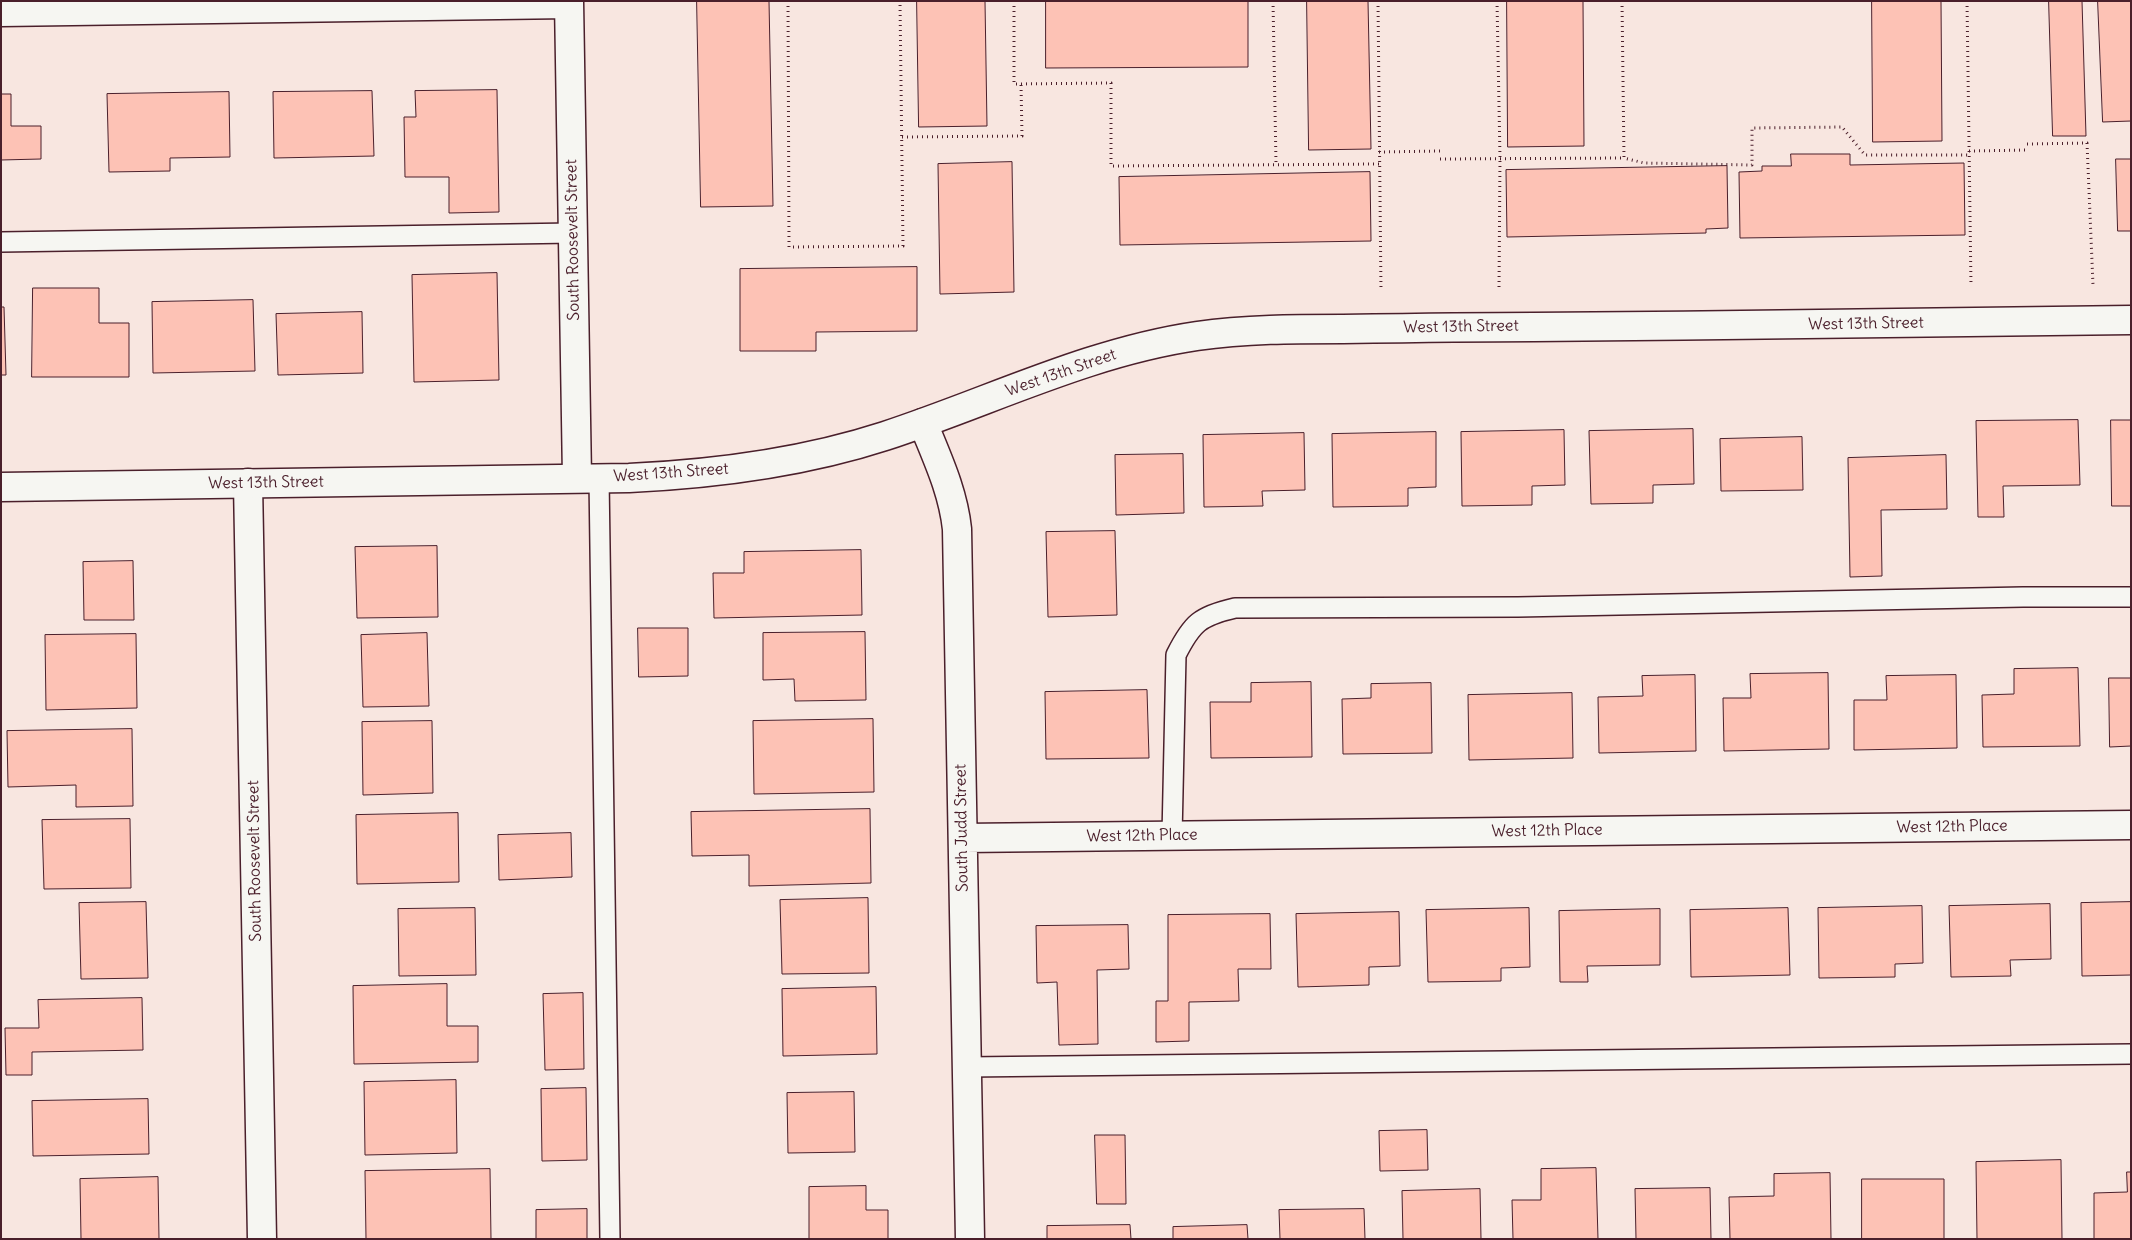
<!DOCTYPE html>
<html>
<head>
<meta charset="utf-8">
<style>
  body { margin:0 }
  #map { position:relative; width:2132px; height:1240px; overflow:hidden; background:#f8e6e0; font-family:Delius,sans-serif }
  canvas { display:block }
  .frame { position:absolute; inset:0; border:2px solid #4a1f2b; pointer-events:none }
</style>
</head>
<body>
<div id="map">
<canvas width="2132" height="1240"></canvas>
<div class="frame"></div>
</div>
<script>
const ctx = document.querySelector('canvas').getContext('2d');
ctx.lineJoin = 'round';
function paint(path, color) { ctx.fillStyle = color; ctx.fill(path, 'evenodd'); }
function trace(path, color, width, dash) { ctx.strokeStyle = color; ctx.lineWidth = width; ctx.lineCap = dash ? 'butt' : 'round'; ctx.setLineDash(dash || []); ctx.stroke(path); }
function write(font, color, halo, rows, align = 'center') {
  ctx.font = font + ' Delius,sans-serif'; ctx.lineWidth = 5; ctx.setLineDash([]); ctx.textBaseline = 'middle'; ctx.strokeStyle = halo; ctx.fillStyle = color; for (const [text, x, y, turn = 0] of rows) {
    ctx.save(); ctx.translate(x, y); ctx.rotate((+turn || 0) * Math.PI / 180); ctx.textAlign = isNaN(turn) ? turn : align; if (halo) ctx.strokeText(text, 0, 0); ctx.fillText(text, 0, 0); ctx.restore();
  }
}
const building = new Path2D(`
  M697,1H769L773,206L701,207Z
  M917,1H985L987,126L919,127Z
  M1046,1H1248V67L1046,68Z
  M1307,1H1368L1371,149L1309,150Z
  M1507,1H1583L1584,146L1508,147Z
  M1872,1H1941L1942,141L1873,142Z
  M2049,1H2082L2086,136H2053Z
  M2098,1H2131V121L2103,122Z
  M497,90L499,212L449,213V177H405L404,117H416L415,91Z
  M372,91L374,156L274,158L273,92Z
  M229,92L230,157L170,158V171L109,172L107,94Z
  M1,94H11V126H41V159L1,160Z
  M1791,154H1850V165L1964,163L1965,235L1740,238L1739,172L1762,171V166H1791Z
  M2116,159H2131V231H2118Z
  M1012,162L1014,292L940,294L938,164Z
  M1727,166L1728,228L1706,229V233L1507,237L1506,170Z
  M1370,172L1371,241L1120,245L1119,177Z
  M917,267V331L816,332V351H740V269Z
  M497,273L499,380L414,382L412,275Z
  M33,288H99V323H129V377H32Z
  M253,300L255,371L153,373L152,302Z
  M1,307H4L6,375H1Z
  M362,312L363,373L278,375L276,314Z
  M2078,420L2080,485L2003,486L2004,517H1978L1976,421Z
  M2111,420H2131V506H2112Z
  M1693,429L1694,484L1653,485V503L1591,504L1589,431Z
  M1564,430L1565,485L1532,486V505L1462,506L1461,432Z
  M1436,432V487L1408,488V506L1333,507L1332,434Z
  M1304,433L1305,490L1262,491L1263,506L1204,507L1203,435Z
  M1802,437L1803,490L1721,491L1720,439Z
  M1183,454L1184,513L1116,515L1115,455Z
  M1946,455L1947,509L1881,510L1882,576L1850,577L1848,458Z
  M1115,531L1117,615L1048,617L1046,532Z
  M437,546L438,617L357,618L355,547Z
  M861,550L862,615L714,618L713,573H744V552Z
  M133,561L134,620H84L83,562Z
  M638,628H688V676L639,677Z
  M865,632L866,700L795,701L794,679L763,680V633Z
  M427,633L429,706L363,707L361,635Z
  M136,634L137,708L46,710L45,635Z
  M2078,668L2080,746L1983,747L1982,695L2014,694V669Z
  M1828,673L1829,749L1724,751L1723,698H1751L1750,674Z
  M1695,675L1696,751L1599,753L1598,697L1643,696L1642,676Z
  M1956,675L1957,748L1854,750V700H1887L1886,676Z
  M2109,678H2131V746L2110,747Z
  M1311,682L1312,757L1211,758L1210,702H1251V683Z
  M1431,683L1432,753L1343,754L1342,699L1371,698V684Z
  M1147,690L1149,758L1046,759L1045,692Z
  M1572,693L1573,758L1469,760L1468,695Z
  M873,719L874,792L754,794L753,721Z
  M432,721L433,793L363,795L362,722Z
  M132,729L133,806L76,807V785L8,787L7,731Z
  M870,809L871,883L749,886V855L692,856L691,812Z
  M458,813L459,882L357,884L356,815Z
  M130,819L131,888L44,889L42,820Z
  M571,833L572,877L499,880L498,835Z
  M868,898L869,973L782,974L780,900Z
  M146,902L148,978L81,979L79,903Z
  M2131,902V975L2082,976L2081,903Z
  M2050,904L2051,959L2010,960L2011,976L1951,977L1949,906Z
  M1922,906L1923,963L1895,964V977L1819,978L1818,908Z
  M475,908L476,975L399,976L398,909Z
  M1529,908L1530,967L1501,968V981L1428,982L1426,910Z
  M1788,908L1790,975L1691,977L1690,910Z
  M1660,909V965L1587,966L1588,982H1560L1559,911Z
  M1399,912L1400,966L1369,967V985L1298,987L1296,914Z
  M1270,914L1271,969H1238L1239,1001L1189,1002V1041L1156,1042V1001H1168V915Z
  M1128,925L1129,969L1097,970L1098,1044L1059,1045L1057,982L1037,983L1036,926Z
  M447,984V1026H478V1062L354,1064L353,986Z
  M876,987L877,1054L783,1056L782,989Z
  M583,993L584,1069L545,1070L543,994Z
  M142,998L143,1050L32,1052V1075H6L5,1028H39L38,1000Z
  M456,1080L457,1153L365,1155L364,1082Z
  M586,1088L587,1160L542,1161L541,1089Z
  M854,1092L855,1152L788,1153L787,1093Z
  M148,1099L149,1154L33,1156L32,1101Z
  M1427,1130L1428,1170L1380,1171L1379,1131Z
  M1095,1135H1125L1126,1204H1097Z
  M2061,1160L2062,1239H1977L1976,1162Z
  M1596,1168L1598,1239H1513L1512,1200H1541V1169Z
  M490,1169L491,1239H366L365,1171Z
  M2127,1172H2131V1239H2094V1193L2127,1192Z
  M1830,1173L1831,1239H1730L1729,1197L1774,1196V1174Z
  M158,1177L159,1239H81L80,1179Z
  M1862,1179H1944V1239H1862Z
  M866,1186V1210H888V1239H809V1187Z
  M1710,1188L1711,1239H1636L1635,1189Z
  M1480,1189L1481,1239H1403L1402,1191Z
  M587,1209V1239H536V1210Z
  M1364,1209L1365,1239H1280L1279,1210Z
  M1130,1225L1131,1239H1047V1226Z
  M1247,1225L1248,1239H1173V1227Z`);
paint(building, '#fdc2b5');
trace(building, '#4a1f2b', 1);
const service = new Path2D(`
  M1,242L573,233
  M599,478L610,1239
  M1172,836L1176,655C1192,623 1200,616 1235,608L1518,607L2023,597H2131
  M967,1067L2131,1054`);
const minor = new Path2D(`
  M569,1L577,478
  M1,12L569,4
  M923,423C937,458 953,491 957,529L970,1239
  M248,483L262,1239
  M963,838L2131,825`);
const tertiary = new Path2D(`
  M1,487L629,478C715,474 802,463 885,436C989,402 1088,352 1197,336C1246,329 1294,329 1343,329C1406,328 1470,327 1534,327C1733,325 1932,324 2131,320`);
trace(service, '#4a1f2b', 22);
trace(minor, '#4a1f2b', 31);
trace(tertiary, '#4a1f2b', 31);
trace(new Path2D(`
  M788,1L789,247L903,246L900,1
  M1014,1V84L1111,83V166L1379,164
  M1273,1L1276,164
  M1378,1L1381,291
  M1497,1L1500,158L1499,288
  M1622,1L1624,158L1644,163L1752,165V128L1842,127L1865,155H1969
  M1967,1L1971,286
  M902,137L1022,136L1021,84
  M2027,144L2087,143L2093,285
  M1969,151L2027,150
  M1379,152L1440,151
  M1440,159L1624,158`), '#4a1f2b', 3, [1, 4]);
trace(service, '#f6f6f2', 19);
trace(minor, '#f6f6f2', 28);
trace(tertiary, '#f6f6f2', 28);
write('16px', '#4a1f2b', '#f6f6f2', [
  ["South Roosevelt Street",573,240,-91],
  ["West 13th Street",1866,324,-1],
  ["West 13th Street",1461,327,-1],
  ["West 13th Street",1061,373,-19],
  ["West 13th Street",671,473,-4],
  ["West 13th Street",266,483,-1],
  ["West 12th Place",1952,827,-1],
  ["South Judd Street",962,828,-91],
  ["West 12th Place",1547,831,-1],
  ["West 12th Place",1142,836,-1],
  ["South Roosevelt Street",255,861,-91]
]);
</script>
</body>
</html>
